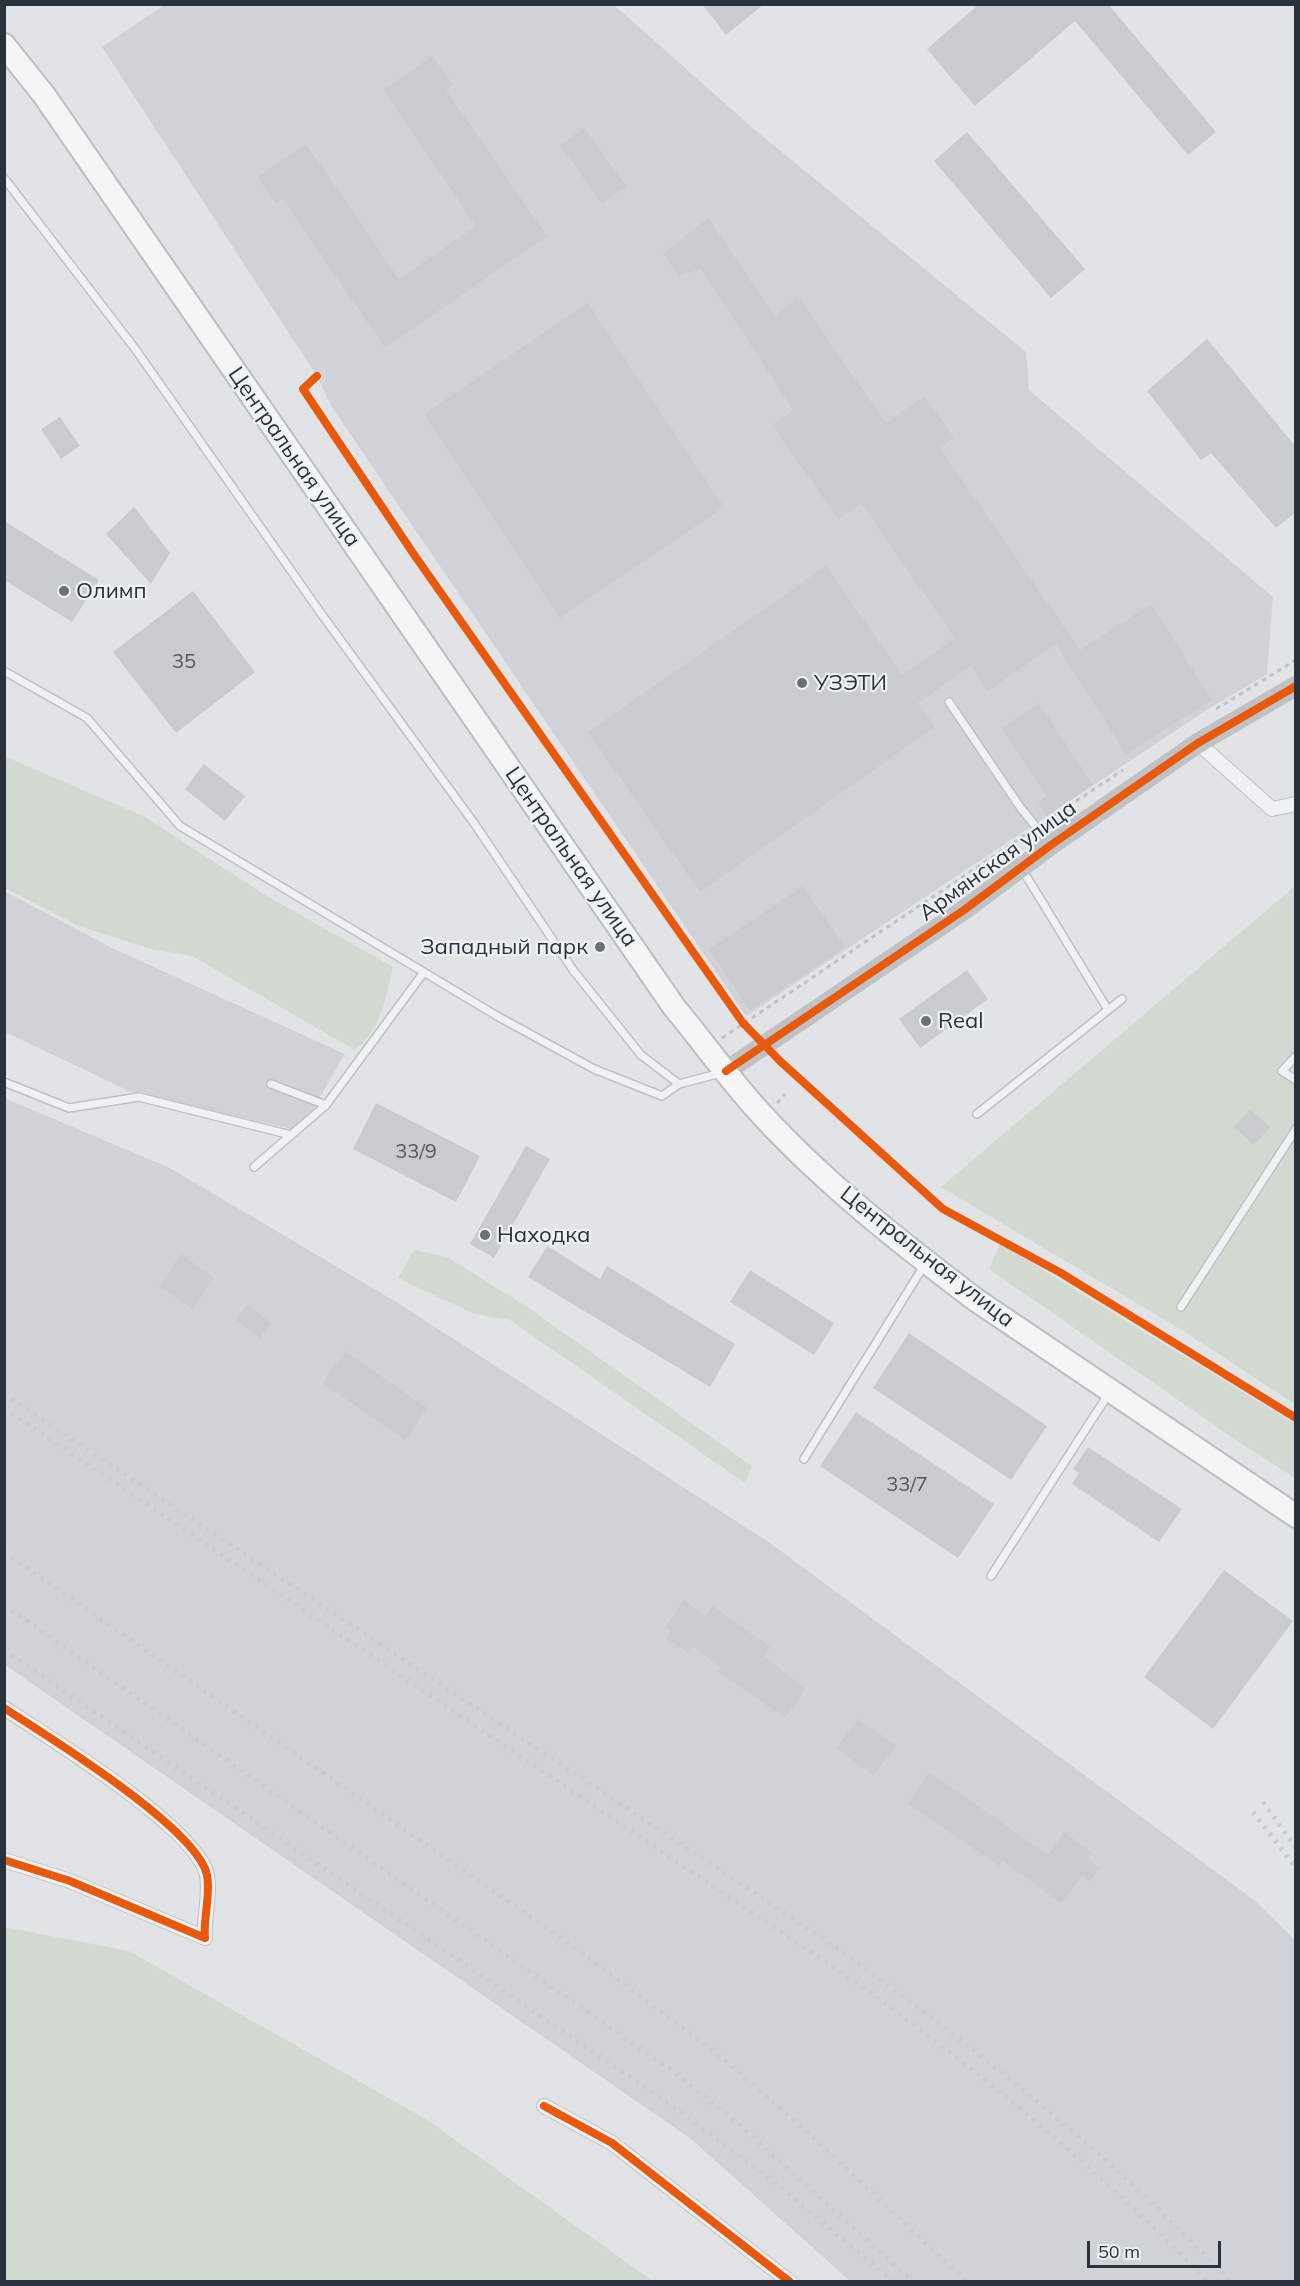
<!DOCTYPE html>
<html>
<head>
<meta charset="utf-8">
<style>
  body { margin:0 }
  #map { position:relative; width:1300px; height:2286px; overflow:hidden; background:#e1e3e5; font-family:Mulish,sans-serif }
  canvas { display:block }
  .frame { position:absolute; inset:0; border:6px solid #29323d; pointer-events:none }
  .scale { position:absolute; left:1087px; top:2241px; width:134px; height:27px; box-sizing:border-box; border:3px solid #29323d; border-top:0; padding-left:8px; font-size:18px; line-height:21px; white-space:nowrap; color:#29323d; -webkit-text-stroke:4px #eef2f5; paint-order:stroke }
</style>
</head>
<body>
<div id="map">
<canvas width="1300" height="2286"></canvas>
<div class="frame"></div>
<div class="scale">50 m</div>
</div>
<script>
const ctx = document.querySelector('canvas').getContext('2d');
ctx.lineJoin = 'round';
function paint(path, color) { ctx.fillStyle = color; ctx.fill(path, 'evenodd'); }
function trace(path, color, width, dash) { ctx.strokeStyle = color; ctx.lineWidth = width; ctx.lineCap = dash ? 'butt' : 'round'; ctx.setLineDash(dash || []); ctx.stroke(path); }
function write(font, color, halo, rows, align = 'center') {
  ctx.font = font + ' Mulish,sans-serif'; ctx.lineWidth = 4.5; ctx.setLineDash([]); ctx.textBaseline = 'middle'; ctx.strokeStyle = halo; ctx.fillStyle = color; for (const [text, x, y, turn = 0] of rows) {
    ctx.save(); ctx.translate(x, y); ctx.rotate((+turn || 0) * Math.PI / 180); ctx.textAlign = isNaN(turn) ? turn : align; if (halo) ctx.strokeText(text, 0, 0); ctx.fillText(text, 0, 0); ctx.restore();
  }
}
paint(new Path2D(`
  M164,5H614L755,130L1026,352L1029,390L1273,597L1267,674L1208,709L746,1016L331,406L317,376L102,47Z
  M4,891L112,948L345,1054L300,1131L129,1091L5,1032Z
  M4,1098L170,1168L398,1303L770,1543L1254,1900L1295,1940V2281H850L691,2139L5,1665Z`), '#cfd3d8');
paint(new Path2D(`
  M4,756L143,816L267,896L393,967C385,1000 382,1027 355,1050L192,956L151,949L79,926L5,888Z
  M1295,886V1404L1180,1329L941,1187Z
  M1000,1244L1295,1424V1478L1236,1440L989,1269Z
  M414,1250L447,1257L526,1306L752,1466L745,1483L510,1320L474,1314L398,1278Z
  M4,1927L129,1951L429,2121L653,2281H5Z`), '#d2d9d1');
paint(new Path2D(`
  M702,4H764L726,35Z
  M979,4H1108L1216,132L1188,155L1075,21L975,106L927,49Z
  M432,56L453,85L446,90L547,236L385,348L283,199L276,204L258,177L306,144L399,279L476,226L384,90Z
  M584,128L626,186L602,204L560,145Z
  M967,132L1085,269L1051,298L934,161Z
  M708,218L775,317L798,297L886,423L925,396L954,438L940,448L1080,650L1151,604L1212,700L1126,754L1056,644L988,691L971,666L918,703L935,727L700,892L588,732L826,566L902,675L955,638L861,503L838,519L772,425L793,410L701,269L679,276L663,254Z
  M588,303L724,507L560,618L424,414Z
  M1207,339L1296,447V512L1276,528L1211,453L1201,460L1147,391Z
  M60,417L80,446L61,459L41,429Z
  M134,507L170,553L151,584L106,534Z
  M4,521L99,580L72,622L4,580Z
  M193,591L255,672L176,733L113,652Z
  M1039,703L1093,785L1047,816L1038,802L1047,796L1002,728Z
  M204,764L245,796L225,821L185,789Z
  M803,886L845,947L750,1010L709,949Z
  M967,970L988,999L920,1048L899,1019Z
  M376,1103L480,1156L456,1202L353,1149Z
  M1250,1109L1270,1127L1254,1145L1234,1127Z
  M526,1146L550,1159L494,1258L470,1244Z
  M547,1246L600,1279L607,1266L735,1344L710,1387L528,1277Z
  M181,1254L214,1278L192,1309L159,1286Z
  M750,1270L834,1323L814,1355L730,1302Z
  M247,1305L271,1323L260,1338L236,1320Z
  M909,1333L1047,1426L1011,1480L873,1388Z
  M345,1351L427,1408L405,1440L323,1383Z
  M856,1412L994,1504L958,1558L820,1466Z
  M1088,1447L1182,1509L1159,1542L1072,1484L1079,1473L1073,1469Z
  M1224,1570L1293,1621L1213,1729L1144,1677Z
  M684,1600L706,1616L713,1606L770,1647L764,1656L805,1689L785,1718L717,1671L720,1667L693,1647L689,1654L666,1638L671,1631L665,1627Z
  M858,1719L896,1745L874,1775L836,1749Z
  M929,1772L1048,1855L1064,1832L1092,1853L1088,1859L1100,1868L1090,1881L1082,1875L1061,1903L1002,1860L999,1866L908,1804Z`), '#c9cbcd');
const lane = new Path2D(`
  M4,178L136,350L320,612L474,823L573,970L641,1055L679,1084
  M4,671L87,718L180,826L497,1016L594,1069L662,1096L679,1084L721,1073
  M949,702L1020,807L1049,843
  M1022,869L1108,1010
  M1296,1056L1282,1071L1296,1080
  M4,1082L69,1108L139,1097L291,1135
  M271,1084L326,1105L424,972
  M977,1114L1122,999
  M254,1167L326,1105
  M1181,1307L1296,1129
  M804,1459L925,1264
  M991,1576L1109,1393`);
const street = new Path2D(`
  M1198,743L1272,809L1296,804
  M4,1708C47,1736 197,1828 207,1875C211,1895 203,1918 205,1938L70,1881L4,1860
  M544,2106L612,2143L790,2282`);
const primary = new Path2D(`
  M4,45L44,95L674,1007C704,1043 732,1083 764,1117C828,1186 901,1243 976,1300L1296,1516`);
trace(lane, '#bfc1c3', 10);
trace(street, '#bfc1c3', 16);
trace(primary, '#bdc0c3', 26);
trace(new Path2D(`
  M317,376L303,389L549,747L752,1032
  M1216,709L1296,660
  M1046,821L1123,770
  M722,1038L1028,833
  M777,1058L943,1209L1061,1273L1296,1418
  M777,1103L785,1094`), '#bfc2c6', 3, [4.5, 4.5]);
trace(lane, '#f0f1f2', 7);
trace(street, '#f0f1f2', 14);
trace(new Path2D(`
  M726,1071L964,910L1051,845L1198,743L1296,686`), '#bfc2c5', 20);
trace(primary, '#f5f5f6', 22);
trace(new Path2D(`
  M4,1394L828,1942C970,2043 1111,2154 1230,2282
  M4,1408L873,1994C991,2082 1106,2175 1208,2282
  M4,1552L557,1935L713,2050L803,2128L967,2282
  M4,1605L671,2070L740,2125L913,2282
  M4,1650L671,2105L767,2176L894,2282
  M1263,1802L1296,1848
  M1253,1812L1296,1868`), '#c9cbcd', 4.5, [3, 6]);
trace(new Path2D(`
  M317,376L303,389L415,556L743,1023L780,1061L943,1209L1061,1273L1296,1418
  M726,1071L964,910L1051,845L1198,743L1296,686
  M4,1708C47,1736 197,1828 207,1875C211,1895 203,1918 205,1938L70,1881L4,1860
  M544,2106L612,2143L790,2282`), '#e8590c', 8);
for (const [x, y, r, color] of [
  [64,591,6,"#697078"],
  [802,683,6,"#697078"],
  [600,947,6,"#697078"],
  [926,1021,6,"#697078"],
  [485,1235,6,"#697078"]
]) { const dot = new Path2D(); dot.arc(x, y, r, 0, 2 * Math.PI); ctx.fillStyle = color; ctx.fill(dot); trace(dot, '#eef2f5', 2); }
write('20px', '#525962', null, [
  ["35",184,662],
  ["33/9",416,1152],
  ["33/7",907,1485]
]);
write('22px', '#29323d', '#eef2f5', [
  ["Центральная улица",294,457,55],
  ["Центральная улица",571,857,55],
  ["Армянская улица",998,861,-36],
  ["Центральная улица",927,1257,38]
]);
write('22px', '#29323d', '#eef2f5', [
  ["Олимп",76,591],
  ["УЗЭТИ",814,683],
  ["Западный парк",588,947,"right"],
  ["Real",938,1021],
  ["Находка",497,1235]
], 'left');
</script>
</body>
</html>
